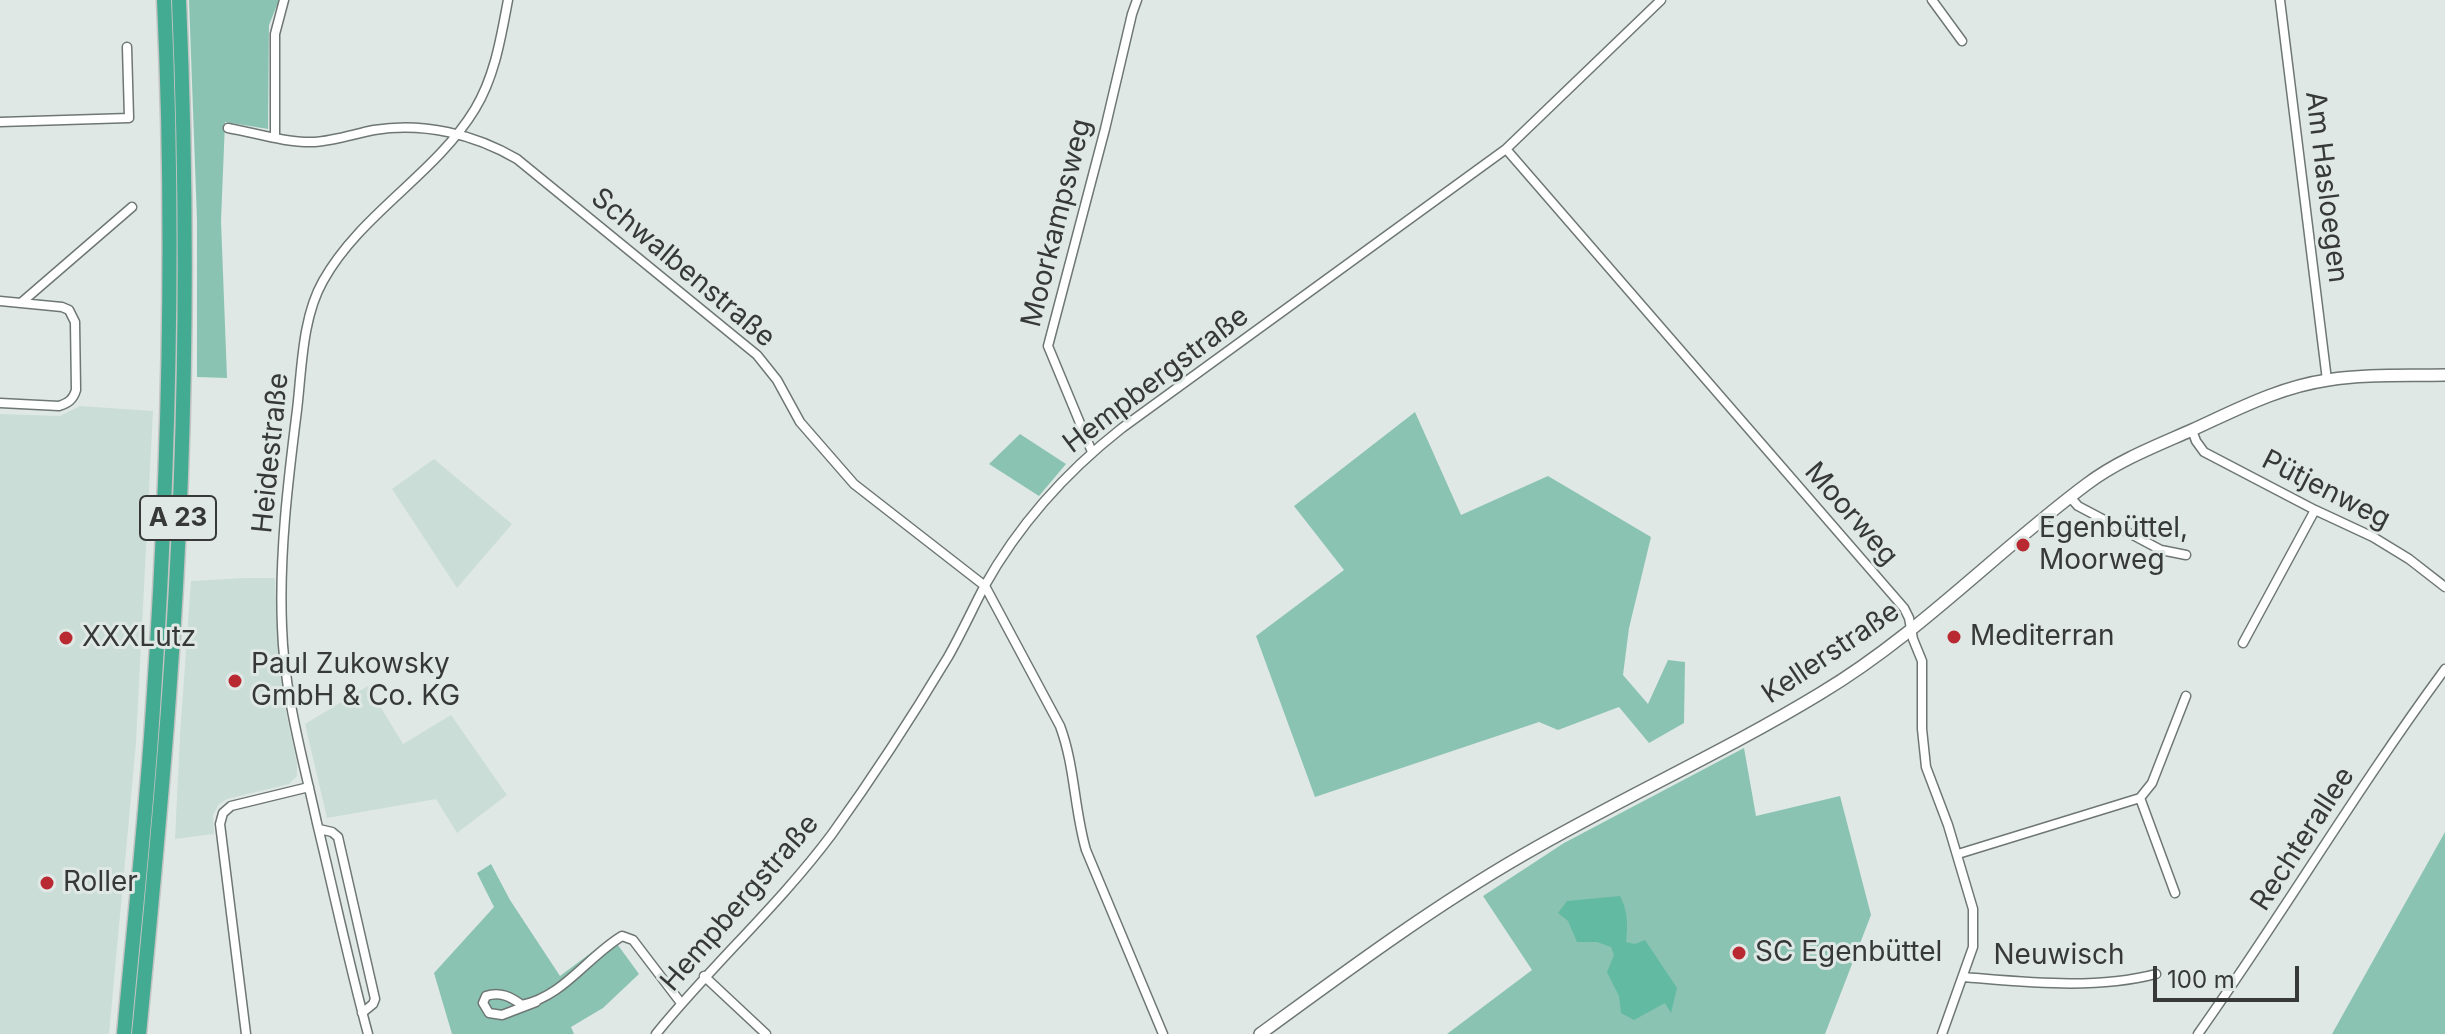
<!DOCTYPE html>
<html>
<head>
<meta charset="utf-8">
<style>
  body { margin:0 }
  #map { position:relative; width:2445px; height:1034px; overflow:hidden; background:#dfe8e5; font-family:Inter,sans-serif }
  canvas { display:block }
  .scale { position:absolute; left:2153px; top:966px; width:146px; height:36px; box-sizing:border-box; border:4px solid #363938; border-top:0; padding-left:10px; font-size:24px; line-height:28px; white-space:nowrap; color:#363938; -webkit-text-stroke:6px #dfe8e5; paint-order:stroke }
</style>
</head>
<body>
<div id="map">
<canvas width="2445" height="1034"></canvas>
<div class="scale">100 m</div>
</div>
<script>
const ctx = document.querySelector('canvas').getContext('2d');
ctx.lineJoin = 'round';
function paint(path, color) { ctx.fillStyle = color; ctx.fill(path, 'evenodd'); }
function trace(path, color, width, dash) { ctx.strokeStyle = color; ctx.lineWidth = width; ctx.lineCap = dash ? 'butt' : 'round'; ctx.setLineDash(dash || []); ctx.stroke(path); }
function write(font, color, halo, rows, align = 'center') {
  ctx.font = font + ' Inter,sans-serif'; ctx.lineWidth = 6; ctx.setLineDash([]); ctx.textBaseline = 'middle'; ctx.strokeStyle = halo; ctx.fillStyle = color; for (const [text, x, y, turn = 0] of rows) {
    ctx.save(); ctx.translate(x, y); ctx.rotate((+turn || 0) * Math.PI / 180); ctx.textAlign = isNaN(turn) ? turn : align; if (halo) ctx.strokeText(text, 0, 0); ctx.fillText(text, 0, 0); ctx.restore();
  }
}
paint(new Path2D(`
  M80,406L153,411L136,743L109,1034H0V414L60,416Z
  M434,459L512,524L457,588L392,489Z
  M245,578H275L277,628L284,703L297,763V776L289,784L227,799L219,804L213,815L214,834L175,839L180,735L191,581Z
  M368,686L403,744L451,715L507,795L457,833L436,799L327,818L305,724Z`), '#cbddd7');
paint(new Path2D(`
  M189,0H279L269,25L268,129L225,122L221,221L227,378L197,377V220Z
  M1415,412L1461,515L1548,476L1651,537L1629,628L1623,675L1648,704L1668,660L1685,662L1684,723L1649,743L1619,707L1558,730L1539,722L1315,797L1256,636L1344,570L1294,506Z
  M1020,434L1066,464L1039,496L989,464Z
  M1744,748L1756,816L1840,796L1871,915L1825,1034H1447L1532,970L1483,896L1564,843Z
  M2445,832V1034H2332Z
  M491,864L510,900L560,976L612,937L639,974L603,1008L571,1027L574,1034H452L434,973L494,907L477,873Z`), '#8bc3b2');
paint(new Path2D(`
  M1620,896C1628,911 1628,926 1626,942L1635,944L1645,940L1677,988L1671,1013L1665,1003L1634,1020L1621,1013L1619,996L1607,972L1614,955L1611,947L1597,942H1577L1568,921L1558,913L1567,901Z`), '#62baa2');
const minor = new Path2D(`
  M1932,0L1962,41
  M2280,0L2327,380
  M0,122L129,118L127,47
  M228,128C256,133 286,143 314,142C334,141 354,134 374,130C424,122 474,134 517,159L757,355L777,380L800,422L854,484L985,586L1060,726C1075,766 1074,809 1086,850L1163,1034
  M275,137V34L284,0
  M1506,149L1904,608L1909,618L1913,639L1922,661V729L1926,767L1948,825L1973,909V947L1942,1034
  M0,301L62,307L69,310L75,322L76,390C73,400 68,403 59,406L0,403
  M22,302L132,207
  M2192,430L2196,441L2204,452L2315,510L2373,537L2409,559L2445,587
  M1092,452L1048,346L1105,129L1132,14L1137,0
  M2070,497L2078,506L2161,550L2186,555
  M2243,643L2315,510
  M2140,798L2175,893
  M319,829L332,832L338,837L375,999L373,1004L362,1013
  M1958,854L2140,798L2152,783L2186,696
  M704,976L766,1034
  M1963,977C2026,982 2094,990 2156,974
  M536,1002L502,1015L489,1013L483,1003L486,996C500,991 511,997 522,1005C564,996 586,958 622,936L633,940L681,1003
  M246,1034L220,824L223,813L231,806L309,787
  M368,1034C349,964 334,893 317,823C303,759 284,693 282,627C279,555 288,481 297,410C302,368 302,318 323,281C361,213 435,175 475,109C495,76 501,37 508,0
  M656,1034C712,965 779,905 832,834C873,777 912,717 948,657C961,634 972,610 984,587C1019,524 1066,472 1122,428L1506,149L1661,0
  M2198,1034C2283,914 2358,787 2445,669`);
const secondary = new Path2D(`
  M1260,1034C1345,972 1431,908 1523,855C1621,798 1724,752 1821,693C1918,635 1997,551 2087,484C2119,460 2156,446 2192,430C2236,410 2279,387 2328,380C2366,374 2406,376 2445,375`);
const motorway = new Path2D(`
  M124,1034C134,925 146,817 153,708C169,473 175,236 164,0
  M139,1034C150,921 161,809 169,696C186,465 189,231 179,0`);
trace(minor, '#6e7774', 11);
trace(secondary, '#6e7774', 14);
trace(motorway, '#c3c4c3', 17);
trace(minor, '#fff', 8);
trace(secondary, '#fff', 11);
trace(motorway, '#43ab91', 14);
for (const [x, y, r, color] of [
  [2023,545,8,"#b92931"],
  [1954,637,8,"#b92931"],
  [66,638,8,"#b92931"],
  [235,681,8,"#b92931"],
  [47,883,8,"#b92931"],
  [1739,953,8,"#b92931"]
]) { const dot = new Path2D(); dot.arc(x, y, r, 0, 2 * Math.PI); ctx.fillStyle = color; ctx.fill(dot); trace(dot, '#dfe8e5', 3); }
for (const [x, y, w] of [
  [178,518,76]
]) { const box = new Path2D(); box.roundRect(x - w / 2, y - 22, w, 44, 6); ctx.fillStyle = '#dfe8e5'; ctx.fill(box); trace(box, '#363938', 2); }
write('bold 26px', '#363938', null, [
  ["A 23",178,518]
]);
write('28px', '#363938', '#dfe8e5', [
  ["Am Hasloegen",2326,187,83],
  ["Moorkampsweg",1057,223,-76],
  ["Schwalbenstraße",683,268,40],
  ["Hempbergstraße",1156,380,-37],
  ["Heidestraße",271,453,-84],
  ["Pütjenweg",2326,490,27],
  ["Moorweg",1851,514,49],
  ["Kellerstraße",1831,653,-34],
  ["Rechterallee",2303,839,-57],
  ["Hempbergstraße",740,903,-49],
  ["Neuwisch",2059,956]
]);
write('28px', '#363938', '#dfe8e5', [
  ["Egenbüttel,",2039,529],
  ["Moorweg",2039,561],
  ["Mediterran",1970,637],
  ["XXXLutz",82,638],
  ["Paul Zukowsky",251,665],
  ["GmbH & Co. KG",251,697],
  ["Roller",63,883],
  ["SC Egenbüttel",1755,953]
], 'left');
</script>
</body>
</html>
